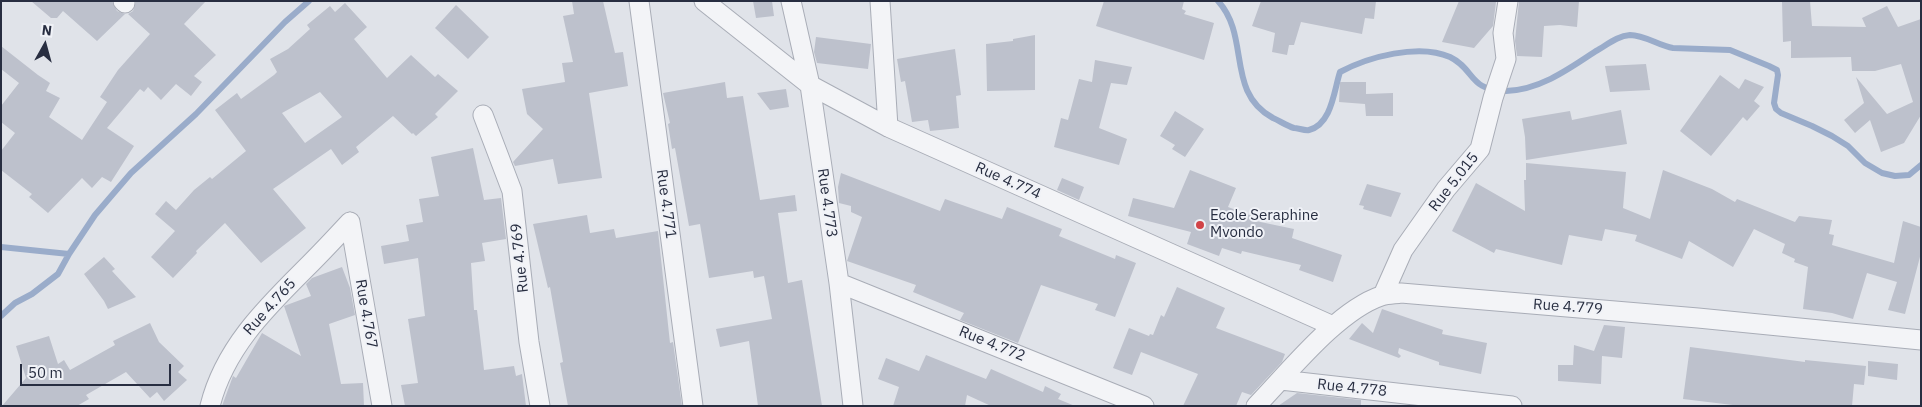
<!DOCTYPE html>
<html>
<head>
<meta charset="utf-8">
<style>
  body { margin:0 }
  #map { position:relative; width:1922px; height:407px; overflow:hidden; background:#e0e3e9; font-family:"IBM Plex Sans",sans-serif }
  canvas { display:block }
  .frame { position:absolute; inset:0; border:2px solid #282e41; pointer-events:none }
  .north { position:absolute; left:20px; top:20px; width:50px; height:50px; -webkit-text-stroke:4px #f0f2f7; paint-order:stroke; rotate:7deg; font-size:14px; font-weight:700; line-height:20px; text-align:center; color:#282e41 }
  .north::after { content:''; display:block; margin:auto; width:18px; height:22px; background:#282e41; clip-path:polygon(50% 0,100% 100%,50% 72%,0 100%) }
  .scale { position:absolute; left:20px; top:364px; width:151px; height:22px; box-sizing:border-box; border:2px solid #282e41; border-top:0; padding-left:6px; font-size:15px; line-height:18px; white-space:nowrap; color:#282e41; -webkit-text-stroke:4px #f0f2f7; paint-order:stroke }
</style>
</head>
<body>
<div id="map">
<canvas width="1922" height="407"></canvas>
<div class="frame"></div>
<div class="north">N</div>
<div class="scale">50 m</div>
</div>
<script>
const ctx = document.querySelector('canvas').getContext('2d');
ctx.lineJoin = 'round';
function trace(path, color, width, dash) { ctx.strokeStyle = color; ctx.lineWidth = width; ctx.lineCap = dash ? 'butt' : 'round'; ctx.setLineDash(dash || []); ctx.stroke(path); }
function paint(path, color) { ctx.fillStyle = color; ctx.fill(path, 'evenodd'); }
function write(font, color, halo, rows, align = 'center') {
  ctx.font = font + ' "IBM Plex Sans",sans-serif'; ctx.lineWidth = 4; ctx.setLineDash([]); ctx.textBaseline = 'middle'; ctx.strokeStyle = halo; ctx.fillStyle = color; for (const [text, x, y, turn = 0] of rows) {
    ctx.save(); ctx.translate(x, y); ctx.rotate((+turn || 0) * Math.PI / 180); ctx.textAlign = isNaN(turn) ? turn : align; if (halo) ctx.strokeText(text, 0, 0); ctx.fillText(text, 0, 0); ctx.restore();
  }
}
trace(new Path2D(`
  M1218,1C1251,37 1225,92 1273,118C1280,121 1287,126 1294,128C1298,128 1305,131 1309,130C1332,124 1334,90 1340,72C1368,57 1419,43 1450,57C1475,69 1469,91 1506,91C1540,90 1569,69 1596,51C1607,45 1617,36 1630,35C1645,35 1659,46 1673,48L1730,50L1769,66L1777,70L1778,75L1774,103L1776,109L1781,113L1812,126L1832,136L1848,146L1865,163L1882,173L1895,176L1909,175L1921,165
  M1,247L69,254
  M1,316L15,303L32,294L58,274L69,254L95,215L131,173L196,114L285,22L309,1`), '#9aacca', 6);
paint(new Path2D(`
  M31,1H112L117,11L125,14L97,41L63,11L57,18H51Z
  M136,1H206L184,24L216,55L194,76L202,82L191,96L176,84L161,100L148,87L144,92L140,89L107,128L134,146L111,182L102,177L92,188L82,178L48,213L29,197L32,194L1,170V151L15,133L1,122V106L19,83L1,69V46L38,75L50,83L46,91L60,98L49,117L82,140L107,102L100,97L118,70L150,34L128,14L133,11Z
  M572,1H603L615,53L623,52L628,86L589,93L602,178L558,184L553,159L515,166L513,162L543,129L527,114L522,89L565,82L562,63L573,62L563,16L574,14Z
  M753,1H772L774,16L756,18Z
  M1104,1H1184L1182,9L1186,11L1184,14L1214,23L1204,60L1096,26Z
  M1261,1H1376L1374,19L1365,18L1362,34L1301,22L1294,45H1289L1287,55L1272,52L1275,33L1252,26Z
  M1459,1L1496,2L1493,26L1474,48L1442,42Z
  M1519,1H1579L1577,27L1560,25L1544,26L1542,57L1517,56L1515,41Z
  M1782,1H1810L1812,26L1866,27L1862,18L1887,6L1898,27L1921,19V115L1904,143L1881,152L1870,120L1855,133L1844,120L1864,103L1856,77L1887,114L1913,102L1901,64L1875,71H1852L1851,57L1791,58V41L1783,42Z
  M345,3L367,27L354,39L387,78L411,55L435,77L438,74L458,91L435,114L438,117L416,136L413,133L412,134L393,116L356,147L359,152L342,165L331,149L273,189L306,228L261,263L225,223L196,251L197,253L173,278L151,257L175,231L155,214L166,201L176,210L194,190L210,177L212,179L246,151L215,110L237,93L241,99L274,75L277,72L270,59L288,49L310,29L307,25L330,6L335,12ZM320,92L342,117L305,143L282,113Z
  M456,5L489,37L468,59L435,28Z
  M1035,35V90L987,91L986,44L1013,41V39Z
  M816,37L871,44L868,69L817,63L814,52Z
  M955,49L961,95L956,96L959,128L930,131L928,120L912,122L905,81L901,82L897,59Z
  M1095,60L1132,67L1127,85L1111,83L1099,128L1127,139L1119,165L1054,147L1061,118L1068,120L1079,79L1092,82Z
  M1646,64L1650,90L1610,92L1605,66Z
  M1720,75L1739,89L1745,79L1764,87L1754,101L1760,106L1747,121L1743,117L1711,156L1680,131Z
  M725,82L727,98L743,96L760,200L795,195L797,211L778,213L788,283L802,280L822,406H758L749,341L720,347L716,329L772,319L764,276L754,278L753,271L709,278L700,224L689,226L675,148L672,149L668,124L670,123L663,93Z
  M1340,82H1366V94L1393,93V116H1366L1365,104L1339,102Z
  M786,89L789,107L770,110L757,93Z
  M1621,110L1627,144L1526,160L1525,137L1522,119L1570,111L1572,120Z
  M1175,111L1204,129L1185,157L1172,149L1175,145L1160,136Z
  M473,148L484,200L501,198L506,239L482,243L485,261L471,263L474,310H477L484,370L514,366L516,376L522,374L526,406H405L401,385L418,383L408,319L425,316L418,258L384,264L381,246L409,241L406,225L423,222L419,199L439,196L431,157Z
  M1526,163L1626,172L1623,208L1650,219L1663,170L1712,189L1735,202L1737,199L1795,222L1799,216L1832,220L1829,234L1834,235L1832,245L1894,263L1903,221L1921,227V253L1905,314L1888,310L1897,282L1867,273L1853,319L1832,313L1803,309L1808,267L1794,262L1795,259L1782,253L1785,244L1754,229L1733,267L1689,241L1682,259L1635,241L1637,235L1605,229L1602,241L1569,235L1562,265L1496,249L1494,253L1452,231L1476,183L1525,211L1524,180H1526Z
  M1190,170L1236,188L1228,207L1252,216L1251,220L1294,229L1292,238L1342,255L1333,282L1299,270L1301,265L1242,251L1241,254L1222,248L1219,256L1187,244L1191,232L1128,216L1133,198L1174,208Z
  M841,173L940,211L945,199L1002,219L1007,207L1062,229L1059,236L1115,259L1116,255L1136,263L1115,317L1095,310L1098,304L1041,285L1018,343L960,320L964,313L913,292L916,285L847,261L862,217L851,212V206L839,203L838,187Z
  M1062,178L1084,187L1079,200L1057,190Z
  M1367,184L1401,193L1391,217L1363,209L1364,206L1359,205Z
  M587,215L590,233L614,229L616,238L658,231L670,343L673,342L682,406H568L560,363L563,362L550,287L548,288L533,224Z
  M104,257L115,269L112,271L136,297L108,309L104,301L84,274Z
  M342,267L350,288L355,315L329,324L341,384L363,383L364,406H222L233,376L236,378L262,333L301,356L284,306L311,296L306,284L312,278Z
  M1177,287L1225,308L1216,328L1285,354L1282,362L1251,395L1242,392L1236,406H1183L1198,374L1141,352L1132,375L1113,368L1129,328L1149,336L1150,334L1153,335L1161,315L1164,317Z
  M1382,309L1443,330L1442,334L1487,343L1481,374L1439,365V362L1399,348L1398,353L1401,356L1399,358L1349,339L1362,323L1373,333Z
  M150,323L159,342L184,366L178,372L187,380L164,401L157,392L150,398L126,372L86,395L89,399L77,406H2L26,378L16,346L49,336L58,364L64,360L70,370L115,345L113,341Z
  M1604,325L1625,327L1622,358L1602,356L1601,384L1558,381V365H1573L1574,345L1594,351Z
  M1690,347L1805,362V360L1866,366L1864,385L1854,384L1852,406H1741L1683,399Z
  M926,355L986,379L991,369L1043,392L1045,386L1061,394L1058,399L1075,406H991L967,395L965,406H893L899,387L878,379L886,358L919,371Z
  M1868,361L1898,364L1897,380L1868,376Z
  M1297,393L1361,400V406H1278Z`), '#bdc1cc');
const street = new Path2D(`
  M123,1L125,3
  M639,1L693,406
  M704,1L810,85L888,127L1333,326
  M791,1L810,85L839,283L853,406
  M880,1L888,127
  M483,115L512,191L529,342L540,406
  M350,222L382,406
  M839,283L1144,406
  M1383,295L1403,250L1446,189L1480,149L1493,98L1506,59L1503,33L1508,1
  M1281,380L1512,406
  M210,406C225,346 269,305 310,264C324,250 337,236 350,222
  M1256,406C1289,372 1337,311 1381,296C1387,294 1394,294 1401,293L1698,318L1921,340`);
trace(street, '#a9adb7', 21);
trace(street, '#f3f4f7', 19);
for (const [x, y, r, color] of [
  [1200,225,5,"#d14347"]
]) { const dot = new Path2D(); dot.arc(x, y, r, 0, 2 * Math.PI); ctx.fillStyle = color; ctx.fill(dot); trace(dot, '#f0f2f7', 2); }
write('15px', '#282e41', '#f0f2f7', [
  ["Rue 4.774",1008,181,24],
  ["Rue 5.015",1454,182,-52],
  ["Rue 4.773",827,203,82],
  ["Rue 4.771",666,204,82],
  ["Rue 4.769",520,258,-96],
  ["Rue 4.765",270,307,-48],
  ["Rue 4.779",1568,307,4],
  ["Rue 4.767",366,314,80],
  ["Rue 4.772",992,344,22],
  ["Rue 4.778",1352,388,6]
]);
write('15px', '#282e41', '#f0f2f7', [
  ["Ecole Seraphine",1210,216],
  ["Mvondo",1210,233]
], 'left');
</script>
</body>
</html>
